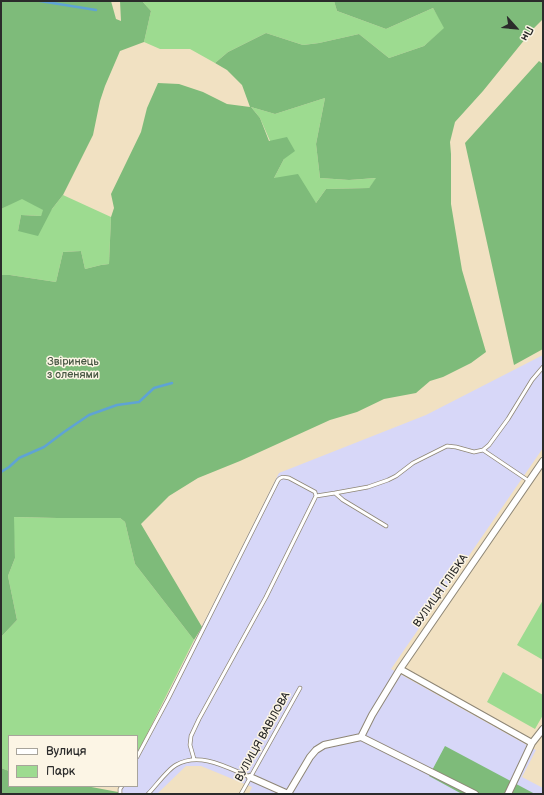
<!DOCTYPE html>
<html>
<head>
<meta charset="utf-8">
<style>
  body { margin:0 }
  #map { position:relative; width:544px; height:795px; overflow:hidden; background:#f1e1c2; font-family:"Balsamiq Sans",sans-serif }
  canvas { display:block }
  .frame { position:absolute; inset:0; border:2px solid #2b2b2b; pointer-events:none }
  .legend { position:absolute; left:8px; top:735px; width:130px; height:52px; box-sizing:border-box; background:#fcf5e5; border:1px solid #a8a49b; margin:0; padding:5px 7px; list-style:none; font-size:12px; color:#2b2b2b }
  .legend li { display:flex; align-items:center; gap:8px; height:20px }
  .legend b { width:20px; border:1px solid #a8a49b }
  .north { position:absolute; left:496px; top:8px; width:40px; height:40px; -webkit-text-stroke:3px #fcf5e5; paint-order:stroke; rotate:117deg; font-size:11px; font-weight:700; line-height:16px; text-align:center; color:#2b2b2b }
  .north::after { content:''; display:block; margin:auto; width:14px; height:18px; background:#2b2b2b; clip-path:polygon(50% 0,100% 100%,50% 72%,0 100%) }
</style>
</head>
<body>
<div id="map">
<canvas width="544" height="795"></canvas>
<div class="frame"></div>
<ul class="legend">
<li><b style="height:5px;background:#fff"></b>Вулиця</li>
<li><b style="height:11px;background:#9ddb90"></b>Парк</li>
</ul>
<div class="north">Пн</div>
</div>
<script>
const ctx = document.querySelector('canvas').getContext('2d');
ctx.lineJoin = 'round';
function paint(path, color) { ctx.fillStyle = color; ctx.fill(path, 'evenodd'); }
function trace(path, color, width, dash) { ctx.strokeStyle = color; ctx.lineWidth = width; ctx.lineCap = dash ? 'butt' : 'round'; ctx.setLineDash(dash || []); ctx.stroke(path); }
function write(font, color, halo, rows, align = 'center') {
  ctx.font = font + ' "Balsamiq Sans",sans-serif'; ctx.lineWidth = 3; ctx.setLineDash([]); ctx.textBaseline = 'middle'; ctx.strokeStyle = halo; ctx.fillStyle = color; for (const [text, x, y, turn = 0] of rows) {
    ctx.save(); ctx.translate(x, y); ctx.rotate((+turn || 0) * Math.PI / 180); ctx.textAlign = isNaN(turn) ? turn : align; if (halo) ctx.strokeText(text, 0, 0); ctx.fillText(text, 0, 0); ctx.restore();
  }
}
paint(new Path2D(`
  M543,355V448L391,669L536,750L522,777L543,788V794H249L252,787L201,766H186L157,794H126L119,791L122,786H137V756L279,473L426,415Z`), '#d7d7f8');
paint(new Path2D(`
  M142,1H298L300,2L301,1H334L337,11L386,29L433,8L445,28L424,46L389,58L359,34L319,43L303,45L266,33L228,52L215,63L190,49H160L144,42L151,11Z
  M325,98L316,144L320,178L349,180L377,178L369,188L326,189L316,203L274,178L284,159L270,141L260,118L251,107L275,114Z
  M63,195L111,217L109,264L101,265L85,269L81,251L63,252L56,282L10,275H1V209L22,198L44,210L41,216L21,215L18,231L52,209Z
  M13,517L57,518H120L125,522L135,564L194,640L137,754V736H9V771L1,768V637L17,620L8,576L15,558Z
  M543,600V660L517,645Z
  M503,672L543,695V715L535,729L487,702Z`), '#9ddb90');
paint(new Path2D(`
  M1,1H111L116,19L121,21L120,1H142L151,11L144,42L120,51L105,86L100,101L93,135L63,195L52,209L38,236L18,231L21,215L41,216L43,210L22,199L1,209Z
  M334,1H543V19L534,28L483,91L455,122L450,142L451,154V204L462,270L486,352L471,363L443,377L430,381L416,393L384,399L357,412L330,420L240,461L198,478L169,496L141,524L202,627L194,640L135,564L125,522L120,518H57L14,517L15,558L8,576L17,620L1,637V275H10L56,282L63,252L81,251L85,269L101,265L109,264L111,217L114,208L111,194L141,132L147,108L158,83L179,84L203,92L227,104L250,107L242,85L227,70L215,63L228,52L266,33L303,45L319,43L359,34L389,58L424,46L444,28L433,8L386,29L337,11ZM325,98L316,144L320,178L349,180L376,178L369,188L326,189L316,203L298,174L274,178L284,159L295,151L287,137L269,141L260,118L251,107L275,114Z
  M539,61L543,64V349L514,365L465,143Z
  M445,746L535,794H462L429,776Z
  M1,768L9,771V786H86L118,792L119,794H1Z`), '#7ebb7a');
trace(new Path2D(`
  M40,1L96,10
  M1,472L9,467L19,458L44,447L64,432L89,415L117,405L139,402L154,388L172,383`), '#5fa3d4', 2.5);
const lane = new Path2D(`
  M483,450L529,481
  M335,493L368,487L388,480L396,476L413,463L447,446L456,447L474,452L483,450L489,445L508,419L532,380L543,367
  M137,757L168,699L278,480C281,476 284,477 289,478L315,492L316,496
  M194,759L190,745L191,736L199,719L266,597L316,496L335,493L343,500L386,526
  M120,794V789L122,786
  M148,794C156,786 167,770 176,765C200,751 228,768 250,777
  M241,794L300,688`);
const street = new Path2D(`
  M400,669L532,743L508,794
  M361,737L372,715L400,669L543,461
  M532,743L543,729
  M250,777L288,794L310,757L316,750L324,745L361,737L475,794`);
trace(lane, '#8e8676', 4.5);
trace(street, '#8e8676', 8);
trace(lane, '#fff', 3);
trace(street, '#fff', 6);
write('11px', '#485744', '#fcf5e5', [
  ["Звіринець",73,362],
  ["з оленями",73,375]
]);
write('11px', '#2b2b2b', '#fcf5e5', [
  ["ВУЛИЦЯ ГЛІБКА",441,591,-55],
  ["ВУЛИЦЯ ВАВІЛОВА",263,737,-61]
]);
</script>
</body>
</html>
